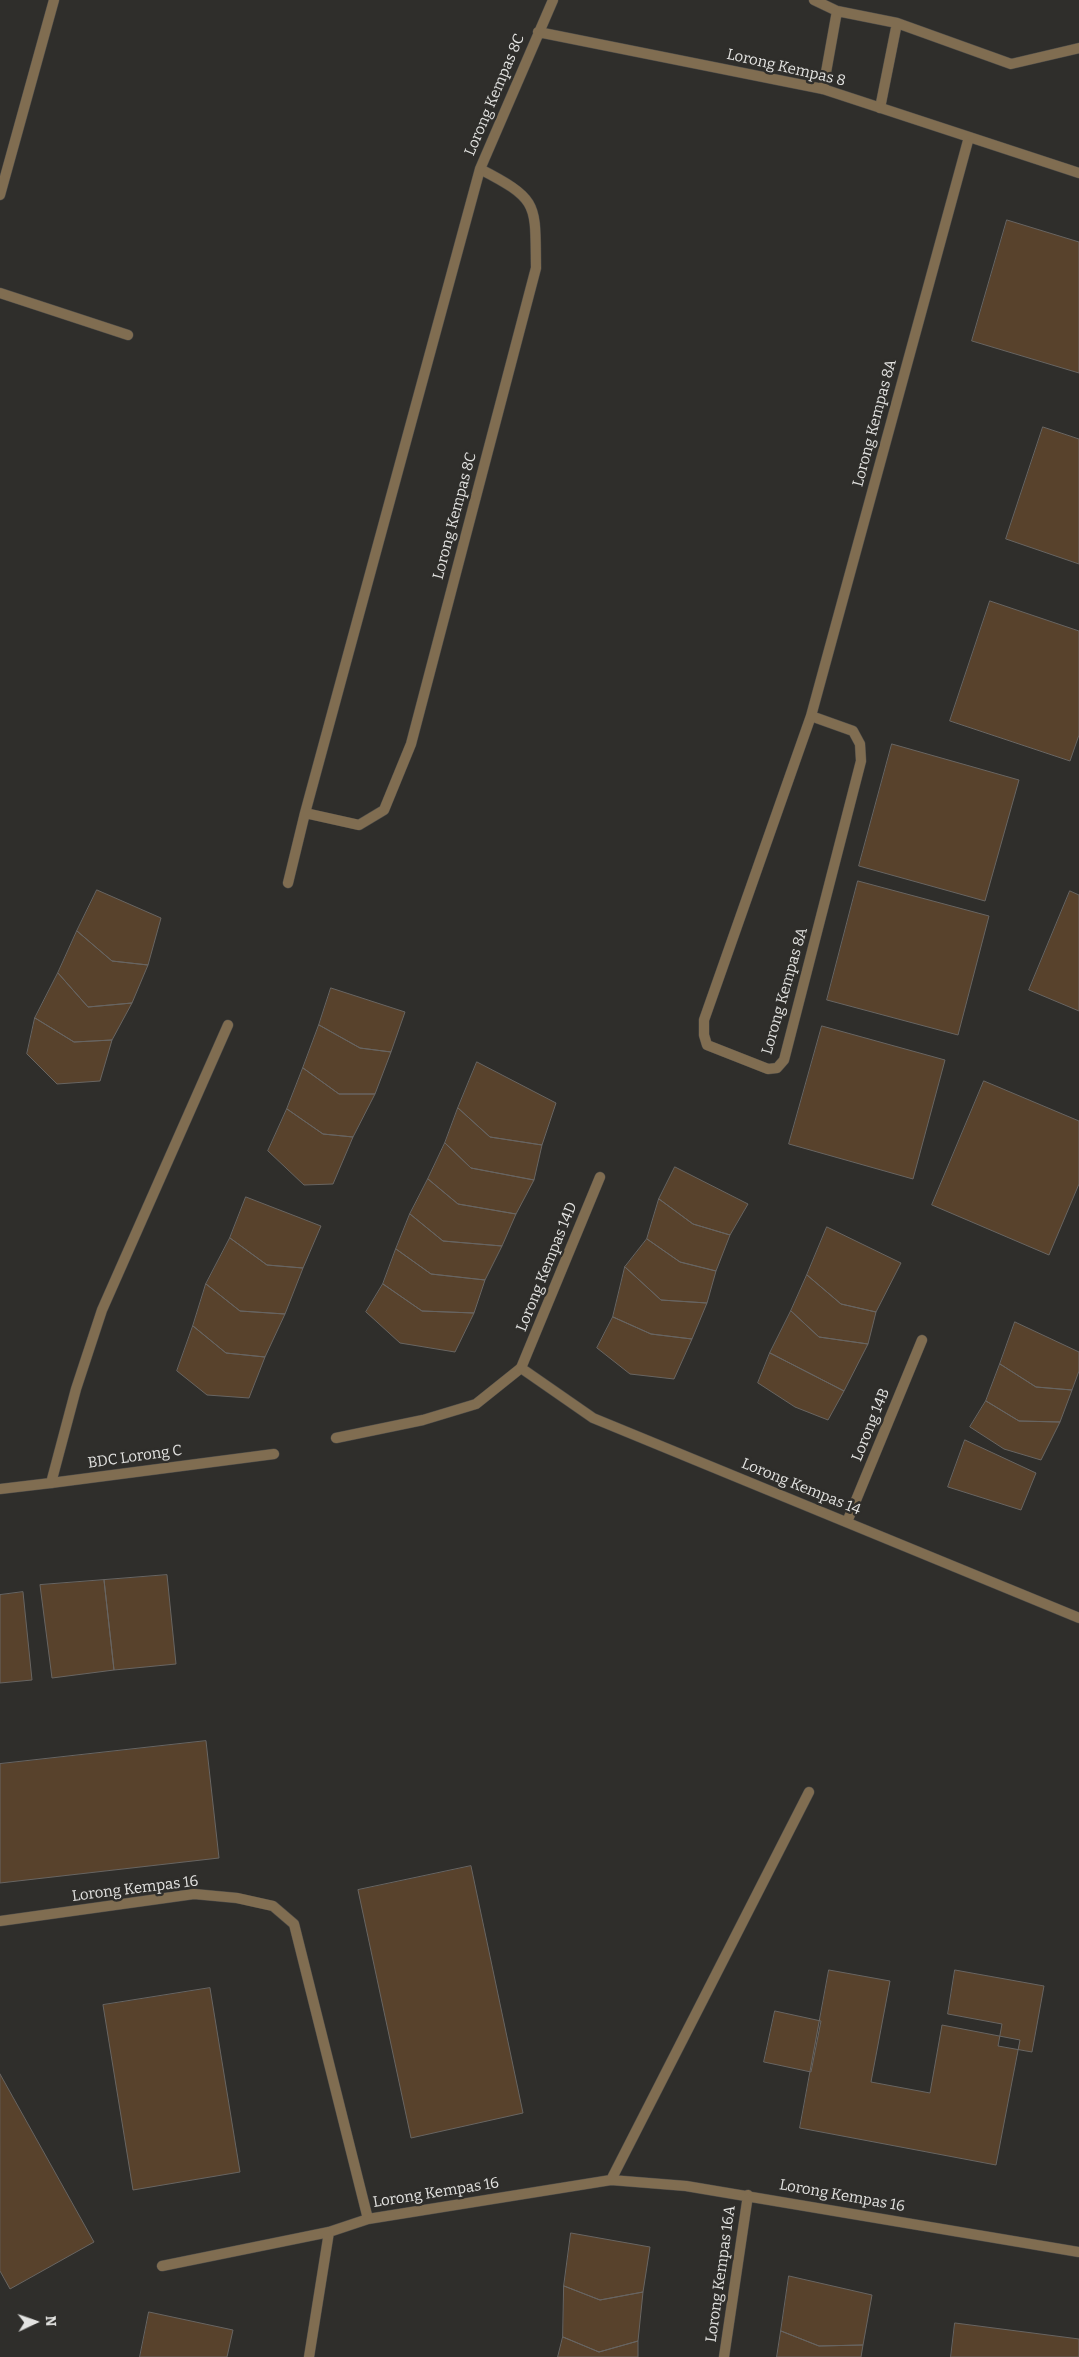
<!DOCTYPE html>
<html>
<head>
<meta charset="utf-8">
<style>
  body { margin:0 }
  #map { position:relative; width:1079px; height:2357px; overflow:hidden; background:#2f2e2b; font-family:Bitter,serif }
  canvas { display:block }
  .north { position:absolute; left:10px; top:2297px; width:50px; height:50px; -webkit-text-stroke:4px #2f2e2b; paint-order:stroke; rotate:87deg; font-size:14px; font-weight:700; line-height:20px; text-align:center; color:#e3e3e1 }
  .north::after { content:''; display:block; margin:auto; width:18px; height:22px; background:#e3e3e1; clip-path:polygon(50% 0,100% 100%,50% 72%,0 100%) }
</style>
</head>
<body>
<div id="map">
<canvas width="1079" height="2357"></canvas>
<div class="north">N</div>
</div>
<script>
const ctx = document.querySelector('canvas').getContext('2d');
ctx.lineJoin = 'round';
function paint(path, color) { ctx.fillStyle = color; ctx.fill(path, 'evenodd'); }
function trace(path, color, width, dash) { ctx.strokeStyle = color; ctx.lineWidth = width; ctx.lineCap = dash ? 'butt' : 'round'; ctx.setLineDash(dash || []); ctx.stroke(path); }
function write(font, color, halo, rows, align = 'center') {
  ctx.font = font + ' Bitter,serif'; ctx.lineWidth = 5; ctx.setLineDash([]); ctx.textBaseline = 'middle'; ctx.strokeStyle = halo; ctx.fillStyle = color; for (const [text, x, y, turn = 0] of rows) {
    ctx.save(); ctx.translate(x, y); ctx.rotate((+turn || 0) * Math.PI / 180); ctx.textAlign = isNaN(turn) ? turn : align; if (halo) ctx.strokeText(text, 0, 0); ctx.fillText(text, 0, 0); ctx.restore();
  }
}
const building = new Path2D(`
  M1007,220L1079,242V373L972,341Z
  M1043,427L1079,439V564L1006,539Z
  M990,601L1079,631V735L1070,761L950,721Z
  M892,744L1019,780L985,901L859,866Z
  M858,881L989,916L958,1035L827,1000Z
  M97,890L161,918L148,965L112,961L77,931Z
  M1070,891L1079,895V1011L1029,990Z
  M77,931L112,961L148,965L132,1003L88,1007L58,973Z
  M58,973L88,1007L132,1003L112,1040L74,1042L35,1018Z
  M331,988L405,1012L391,1052L360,1048L319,1025Z
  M35,1018L74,1042L112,1040L100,1081L57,1084L27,1054Z
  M319,1025L360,1048L391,1052L375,1094H339L303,1068Z
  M822,1026L945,1060L913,1179L789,1144Z
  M477,1062L556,1103L542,1145L490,1137L458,1108Z
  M303,1068L339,1094H375L353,1137L323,1134L287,1109Z
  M984,1081L1079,1121V1184L1049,1255L932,1205Z
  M458,1108L490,1137L542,1145L534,1180L471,1168L445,1143Z
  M287,1109L323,1134L353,1137L333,1184L304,1185L268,1151Z
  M445,1143L471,1168L534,1180L516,1214L458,1204L428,1179Z
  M675,1167L748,1204L730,1235L693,1224L659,1199Z
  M428,1179L458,1204L516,1214L502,1246L443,1241L410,1214Z
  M246,1197L321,1226L303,1268L267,1265L230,1238Z
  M659,1199L693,1224L730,1235L716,1271L680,1262L647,1239Z
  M410,1214L443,1241L502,1246L485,1280L431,1274L396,1249Z
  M827,1227L901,1263L876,1312L841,1304L807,1275Z
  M230,1238L267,1265L303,1268L285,1314L240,1311L206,1284Z
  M647,1239L680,1262L716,1271L707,1303L661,1300L625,1267Z
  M396,1249L431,1274L485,1280L474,1313L422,1311L383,1284Z
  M625,1267L661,1300L707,1303L692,1339L651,1334L613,1317Z
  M807,1275L841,1304L876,1312L868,1344L819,1337L791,1311Z
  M206,1284L240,1311L285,1314L265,1357L226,1353L193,1326Z
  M383,1284L422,1311L474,1313L455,1352L400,1343L366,1312Z
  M791,1311L819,1337L868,1344L844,1391L770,1353Z
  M613,1317L651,1334L692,1339L674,1379L630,1374L597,1348Z
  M1015,1322L1079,1352V1371L1072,1390L1036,1387L1000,1364Z
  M193,1326L226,1353L265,1357L249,1398L207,1395L177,1371Z
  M770,1353L844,1391L828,1420L795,1407L758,1383Z
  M1000,1364L1036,1387L1072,1390L1060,1422L1019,1421L986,1401Z
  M986,1401L1019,1421L1060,1422L1041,1460L1004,1449L970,1427Z
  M965,1440L1036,1473L1021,1510L948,1487Z
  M167,1575L176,1664L114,1670L104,1580Z
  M104,1580L114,1670L52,1678L40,1585Z
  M23,1592L32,1680L0,1683V1595Z
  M206,1741L219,1858L0,1883V1764Z
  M471,1866L523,2113L411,2138L358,1890Z
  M829,1970L890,1981L871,2082L930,2093L942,2025L1020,2040L996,2165L800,2128Z
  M955,1970L1044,1986L1032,2052L998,2046L1002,2024L948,2014Z
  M210,1988L240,2172L133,2190L103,2005Z
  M775,2011L821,2021L811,2072L764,2062Z
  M0,2074L94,2242L10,2289L0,2271Z
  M571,2233L650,2247L643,2292L600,2300L564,2286Z
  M789,2276L872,2295L863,2345L819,2346L781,2331Z
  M564,2286L600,2300L643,2292L638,2341L599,2352L563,2337Z
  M149,2312L233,2330L227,2357H140Z
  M955,2323L1079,2339V2357H951Z
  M781,2331L819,2346L863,2345L861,2357H777Z
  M563,2337L599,2352L638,2341V2357H558Z`);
paint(building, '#58422c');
trace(building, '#686562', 1);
const lane = new Path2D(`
  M814,0L837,11L897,23L1011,64L1079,48
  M823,89L837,11
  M880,108L897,23
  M336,1438L423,1420L476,1404L521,1368
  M51,1483L274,1454`);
const street = new Path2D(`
  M538,32L823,89L1079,173
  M0,195L54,0
  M0,293L128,335
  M811,716L853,731L860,744L861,761L784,1060L777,1068L768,1069L707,1045L704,1035V1020L811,716L969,137
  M305,813L359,825L384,810L411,744L536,268C535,204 540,200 480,169
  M288,883L305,813L480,169L553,0
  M600,1177L521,1368L593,1418L1079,1618
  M0,1489L51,1483L76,1389L102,1310L228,1025
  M847,1522L922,1340
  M0,1921L194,1894L237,1898L273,1906L294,1924L368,2219L611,2180L686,2186L1079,2252
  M611,2180L809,1792
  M162,2266L329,2232L368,2219
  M309,2357L329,2232
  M724,2357L748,2195`);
trace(lane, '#4c4b48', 11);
trace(street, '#4c4b48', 11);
trace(lane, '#806d51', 10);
trace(street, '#806d51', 10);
write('15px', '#e3e3e1', '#2f2e2b', [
  ["Lorong Kempas 8",786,68,13],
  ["Lorong Kempas 8C",495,95,-67],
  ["Lorong Kempas 8A",875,423,-75],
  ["Lorong Kempas 8C",455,516,-75],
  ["Lorong Kempas 8A",785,991,-74],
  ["Lorong Kempas 14D",547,1267,-68],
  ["Lorong 14B",871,1425,-68],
  ["BDC Lorong C",135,1457,-8],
  ["Lorong Kempas 14",801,1487,22],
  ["Lorong Kempas 16",135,1889,-7],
  ["Lorong Kempas 16",436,2193,-9],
  ["Lorong Kempas 16",842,2196,10],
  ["Lorong Kempas 16A",721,2274,-82]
]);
</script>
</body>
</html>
